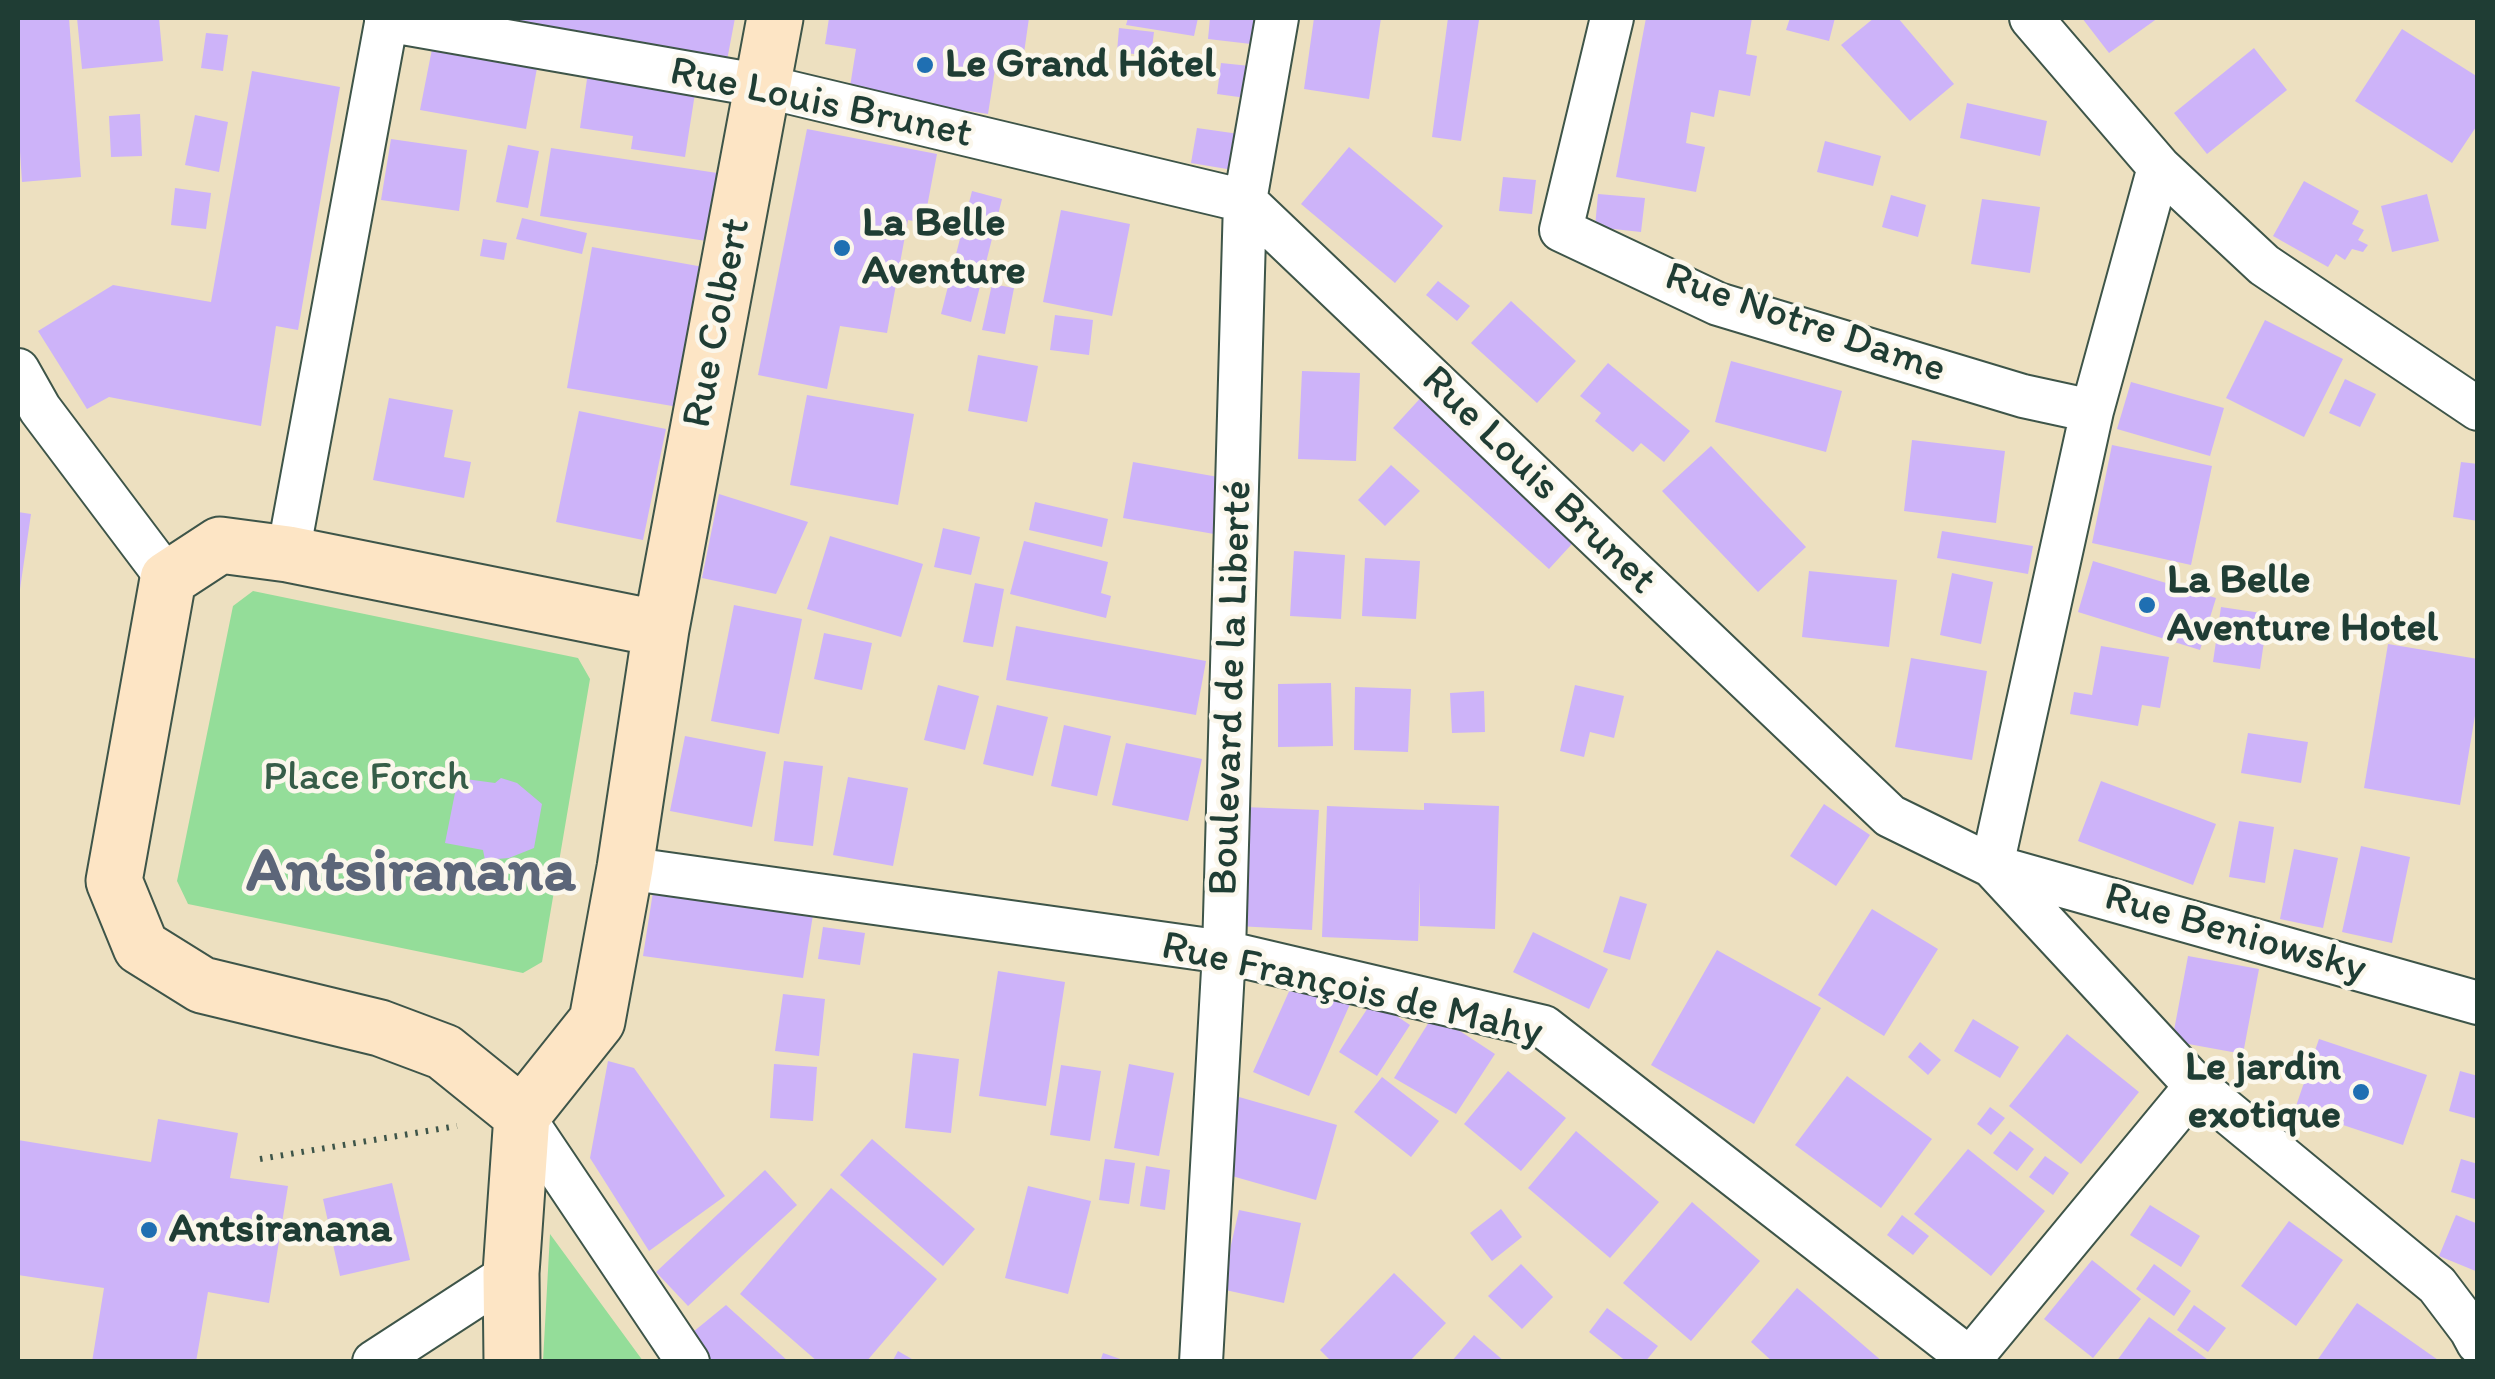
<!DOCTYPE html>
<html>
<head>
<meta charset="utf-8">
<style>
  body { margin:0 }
  #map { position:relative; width:2495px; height:1379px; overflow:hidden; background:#ede0c0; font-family:Itim,sans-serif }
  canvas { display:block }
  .frame { position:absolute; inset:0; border:20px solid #1f3d34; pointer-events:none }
</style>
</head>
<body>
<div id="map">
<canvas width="2495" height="1379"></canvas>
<div class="frame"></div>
</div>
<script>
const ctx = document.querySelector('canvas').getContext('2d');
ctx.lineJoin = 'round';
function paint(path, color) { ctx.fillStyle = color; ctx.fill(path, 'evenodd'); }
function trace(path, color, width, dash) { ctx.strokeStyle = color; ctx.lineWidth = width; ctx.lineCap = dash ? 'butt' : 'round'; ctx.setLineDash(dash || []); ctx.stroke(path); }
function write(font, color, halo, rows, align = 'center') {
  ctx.font = font + ' Itim,sans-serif'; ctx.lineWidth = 9; ctx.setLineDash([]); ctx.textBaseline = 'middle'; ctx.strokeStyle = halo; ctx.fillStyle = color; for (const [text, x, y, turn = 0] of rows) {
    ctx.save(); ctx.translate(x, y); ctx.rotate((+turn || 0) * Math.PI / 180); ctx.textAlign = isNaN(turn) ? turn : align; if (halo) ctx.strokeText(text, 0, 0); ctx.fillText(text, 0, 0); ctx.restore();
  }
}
paint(new Path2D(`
  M253,591L578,658L590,679L542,962L523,973L188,904L177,881L233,606Z
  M550,1234L643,1361H543Z`), '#94dd99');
paint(new Path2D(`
  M18,18H69L81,177L22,182L18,121Z
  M77,18H159L163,61L82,69Z
  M432,18H735L725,71Z
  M829,18H1029L1022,67L996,63L988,114L849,93L856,49L825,44Z
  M1128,18H1198L1194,36L1126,25Z
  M1210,18H1254L1251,44L1208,39Z
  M1314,18H1381L1369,99L1304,89Z
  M1448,18L1479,20L1461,141L1432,137Z
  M1646,18H1752L1746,54L1757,56L1750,96L1719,90L1714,117L1691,112L1686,143L1705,147L1696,192L1616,177Z
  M1790,18H1835L1829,41L1786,30Z
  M1874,18H1898L1954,84L1910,121L1841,45Z
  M2082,18H2158L2109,53Z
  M1119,28L1154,32L1151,56L1117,52Z
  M2402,29L2478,77V124L2452,163L2355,101Z
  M206,33L228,35L223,71L201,68Z
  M2254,48L2287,90L2207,154L2174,113Z
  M432,49L537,68L526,129L420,110Z
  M1221,63L1250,66L1246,98L1217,94Z
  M252,71L340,87L298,330L276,326L261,426L109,397L87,409L38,331L113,285L211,302Z
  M588,72L696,87L685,157L631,149L633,136L580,128Z
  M1967,103L2047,121L2040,156L1960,138Z
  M140,114L142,156L111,157L109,116Z
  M195,115L228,122L219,172L185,165Z
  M1197,128L1239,134L1233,170L1191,163Z
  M807,129L937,154L924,223L908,220L887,333L840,326L827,389L758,375Z
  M391,139L467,150L459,211L381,200Z
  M1825,141L1881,156L1873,186L1817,172Z
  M508,145L539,151L528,208L496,202Z
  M1349,147L1443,226L1395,283L1301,204Z
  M551,148L724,174L713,242L540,216Z
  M1503,177L1536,180L1532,214L1499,211Z
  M2304,181L2359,211L2352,224L2364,230L2358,240L2368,245L2363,252L2352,249L2345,260L2336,254L2328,267L2273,236Z
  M175,188L211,193L206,229L171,225Z
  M972,191L1002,199L971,322L941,314Z
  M1598,194L1645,198L1641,232L1595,227Z
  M2427,194L2439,241L2392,252L2381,206Z
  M1891,195L1926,205L1918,237L1882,227Z
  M1982,199L2040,207L2030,273L1971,264Z
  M1061,210L1130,224L1112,316L1043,302Z
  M522,218L587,233L582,254L516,239Z
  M483,239L507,243L504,260L480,256Z
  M592,247L709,268L684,408L567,388Z
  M1438,281L1470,306L1457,321L1426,295Z
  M992,284L1014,288L1005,334L982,330Z
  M1511,301L1576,361L1537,403L1471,343Z
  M1055,315L1093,320L1089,355L1050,350Z
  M2265,320L2343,359L2304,437L2226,398Z
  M978,355L1038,366L1027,422L968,411Z
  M1731,361L1842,391L1826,452L1715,422Z
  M1608,363L1690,431L1664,462L1641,443L1633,452L1595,421L1601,413L1580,396Z
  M1302,371L1360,373L1356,461L1298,459Z
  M2345,379L2376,394L2360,427L2329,413Z
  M2131,382L2224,408L2210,456L2117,429Z
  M1426,392L1582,533L1549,569L1393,428Z
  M807,395L914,414L898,505L790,485Z
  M389,398L453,410L444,457L471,462L464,498L373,480Z
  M579,411L666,429L643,540L556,522Z
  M1912,440L2005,451L1996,523L1904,511Z
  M2112,445L2212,466L2191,565L2092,543Z
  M1711,446L1806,547L1758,592L1662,491Z
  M1133,462L1224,478L1214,534L1123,518Z
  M2461,462L2478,464V521L2453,517Z
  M1391,465L1420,491L1385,526L1358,500Z
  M719,494L808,522L776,594L702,578Z
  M1035,502L1108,519L1102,547L1029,530Z
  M18,512L31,514L20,589H18Z
  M943,528L980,537L971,575L934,567Z
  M1942,531L2033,546L2028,574L1937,558Z
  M830,536L923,564L901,637L807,609Z
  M1024,541L1108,562L1101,593L1111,596L1106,618L1010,594Z
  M1294,551L1345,555L1341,619L1290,616Z
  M1365,558L1420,561L1416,619L1362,616Z
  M2093,561L2216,598L2200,650L2078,612Z
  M1809,571L1897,580L1889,647L1802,637Z
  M1952,573L1993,582L1981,644L1940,635Z
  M975,583L1004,589L993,647L963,642Z
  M734,605L802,619L779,734L711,721Z
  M2221,607L2268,614L2260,669L2213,662Z
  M1016,626L1206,661L1196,715L1006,680Z
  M824,633L872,643L862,690L814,679Z
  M2388,644L2478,659V698L2460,805L2364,788Z
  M2101,646L2169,657L2160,708L2142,705L2138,726L2070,714L2074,692L2092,695Z
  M1911,658L1987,671L1972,760L1895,747Z
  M1331,683L1333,746L1278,747V684Z
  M938,685L979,696L965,750L924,740Z
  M1575,685L1624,696L1614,738L1590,732L1584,757L1560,751Z
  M1355,687L1411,689L1408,752L1354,750Z
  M1484,691L1485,732L1452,733L1450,693Z
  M997,705L1048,717L1033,776L983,764Z
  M1064,725L1111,736L1097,796L1051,786Z
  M2248,733L2308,742L2301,783L2241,773Z
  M685,736L766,752L752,827L670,811Z
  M1126,743L1202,759L1188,821L1112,805Z
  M784,761L823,766L813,846L774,841Z
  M848,777L908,788L893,866L833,855Z
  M458,778L495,783L501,778L517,783L542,804L534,848L509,858L485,860L483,850L445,843Z
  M2101,781L2216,824L2193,885L2078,841Z
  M1424,803L1499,806L1495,929L1420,926V882L1418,941L1322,937L1327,806L1424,810Z
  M1824,804L1870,835L1836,886L1790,856Z
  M1244,807L1319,810L1312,930L1237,926Z
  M2239,821L2274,827L2265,883L2229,877Z
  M2361,846L2410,857L2392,943L2342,932Z
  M2294,849L2338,858L2323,928L2280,919Z
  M655,879L815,902L803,978L643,956Z
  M1620,896L1647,904L1630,960L1603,952Z
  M1872,909L1938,949L1884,1036L1818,995Z
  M823,927L865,933L860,965L818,959Z
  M1533,932L1608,969L1589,1009L1513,972Z
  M1717,950L1821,1008L1754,1124L1651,1065Z
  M2188,956L2259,969L2243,1054L2172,1041Z
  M998,971L1065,982L1046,1106L979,1096Z
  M1295,978L1351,1002L1309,1096L1253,1072Z
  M783,994L825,999L819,1056L775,1051Z
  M1373,1000L1410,1025L1377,1076L1339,1052Z
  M1434,1014L1495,1054L1456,1114L1394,1078Z
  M1973,1019L2019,1047L2000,1078L1954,1051Z
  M2067,1034L2139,1092L2081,1164L2009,1106Z
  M2319,1039L2427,1075L2403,1145L2295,1109Z
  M1920,1042L1941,1060L1928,1075L1908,1057Z
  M913,1053L959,1059L951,1133L905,1128Z
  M608,1061L634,1068L725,1196L649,1251L590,1158Z
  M774,1064L817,1067L813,1121L770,1118Z
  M1129,1064L1174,1073L1159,1156L1114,1148Z
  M1061,1065L1101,1071L1090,1141L1050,1135Z
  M1508,1071L1566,1118L1521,1171L1464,1124Z
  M2460,1071L2478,1076V1119L2449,1111Z
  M1847,1076L1932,1139L1881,1208L1795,1145Z
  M1382,1077L1439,1121L1411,1157L1354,1112Z
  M1239,1097L1337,1125L1316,1200L1218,1172Z
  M1990,1107L2005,1118L1991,1135L1977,1124Z
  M158,1119L238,1133L230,1178L288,1186L269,1303L208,1292L196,1362H92L104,1288L18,1275V1140L151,1162Z
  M1576,1131L1659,1202L1610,1258L1528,1188Z
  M2010,1131L2034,1149L2017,1171L1993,1153Z
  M872,1139L975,1229L943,1266L840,1175Z
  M1968,1149L2045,1211L1991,1276L1914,1214Z
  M2045,1156L2069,1173L2053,1195L2029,1177Z
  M1105,1159L1135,1163L1129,1204L1099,1200Z
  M2461,1159L2478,1164V1200L2451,1192Z
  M1146,1166L1170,1170L1165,1210L1140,1206Z
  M765,1170L797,1205L688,1306L656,1272Z
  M392,1183L410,1260L340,1276L323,1199Z
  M1028,1186L1091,1201L1068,1294L1005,1278Z
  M831,1188L937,1279L866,1362H818L740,1294Z
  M1692,1202L1760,1261L1691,1341L1623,1283Z
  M2150,1205L2200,1236L2181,1267L2130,1235Z
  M1501,1209L1522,1237L1492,1261L1470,1233Z
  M1239,1210L1301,1223L1284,1303L1221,1289Z
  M1902,1215L1929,1236L1913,1255L1887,1235Z
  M2456,1215L2478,1224V1272L2439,1256Z
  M2289,1221L2343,1260L2296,1326L2241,1286Z
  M2092,1260L2141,1299L2093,1358L2044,1319Z
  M1521,1264L1553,1297L1522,1329L1488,1296Z
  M2154,1264L2191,1291L2174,1316L2136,1289Z
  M1394,1273L1446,1323L1409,1362H1332L1320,1350Z
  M1797,1288L1883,1362H1773L1751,1342Z
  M2357,1303L2441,1362H2316Z
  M726,1305L789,1362H712L693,1332Z
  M2194,1305L2226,1328L2208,1352L2177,1330Z
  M1607,1308L1658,1346L1645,1362H1627L1589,1332Z
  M2149,1317L2211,1362H2116Z
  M1474,1335L1505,1362H1451Z
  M898,1351L917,1362H892Z
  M1103,1353L1126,1361V1362H1100Z`), '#cdb3f9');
const minor = new Path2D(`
  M1612,18L1561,230L1718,304L2023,396L2092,411
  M2031,18L2159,167L2264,265L2478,409
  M386,20L763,86L1245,201L1890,816L1992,866L2196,1086L2437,1285L2471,1330L2478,1343
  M2159,167L2092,411L1992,866L2478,1003
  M18,370L40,409L168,579
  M288,554L387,18
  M625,868L1224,952L1544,1027L1974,1362
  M522,1115L688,1362
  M1970,1359L2196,1086
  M374,1362L511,1273
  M1201,1362L1224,952L1245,201L1277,18`);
const secondary = new Path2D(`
  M522,1115L444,1052L380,1028L202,985L141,947L114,881L168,579L220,545L288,554L661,629
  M522,1115L597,1021L625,868L661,629L775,18
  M512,1362L511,1273L522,1115`);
trace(minor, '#3e5549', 46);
trace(secondary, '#3e5549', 59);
trace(new Path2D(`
  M260,1159L457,1126`), '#3e5549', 6, [2.5, 8]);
trace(minor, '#fff', 42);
trace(secondary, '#fde5c5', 55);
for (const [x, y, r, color] of [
  [925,65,10,"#1f6fb2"],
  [842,248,10,"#1f6fb2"],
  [2147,605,10,"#1f6fb2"],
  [2361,1092,10,"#1f6fb2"],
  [149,1230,10,"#1f6fb2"]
]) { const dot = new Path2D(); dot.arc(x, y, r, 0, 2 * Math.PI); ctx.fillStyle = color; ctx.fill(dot); trace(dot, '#fbf7ec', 4); }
write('bold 42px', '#1f3d34', '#fbf7ec', [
  ["Le Grand Hôtel",945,65],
  ["La Belle",862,224],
  ["Aventure",862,272],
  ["La Belle",2167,581],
  ["Aventure Hotel",2167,629],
  ["Le jardin",2341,1068,"right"],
  ["exotique",2341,1116,"right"],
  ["Antsiranana",169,1230]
], 'left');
write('42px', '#1f3d34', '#fbf7ec', [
  ["Rue Louis Brunet",821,104,12],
  ["Rue Colbert",718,323,-79],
  ["Rue Notre Dame",1805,324,19],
  ["Rue Louis Brunet",1538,481,44],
  ["Boulevard de la Liberté",1232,688,-88],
  ["Rue Beniowsky",2235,934,16],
  ["Rue François de Mahy",1352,990,13]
]);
write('42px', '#365d48', '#fbf7ec', [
  ["Place Forch",366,778]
]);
write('bold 62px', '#5c6679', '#fbf7ec', [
  ["Antsiranana",411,874]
]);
</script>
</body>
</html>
